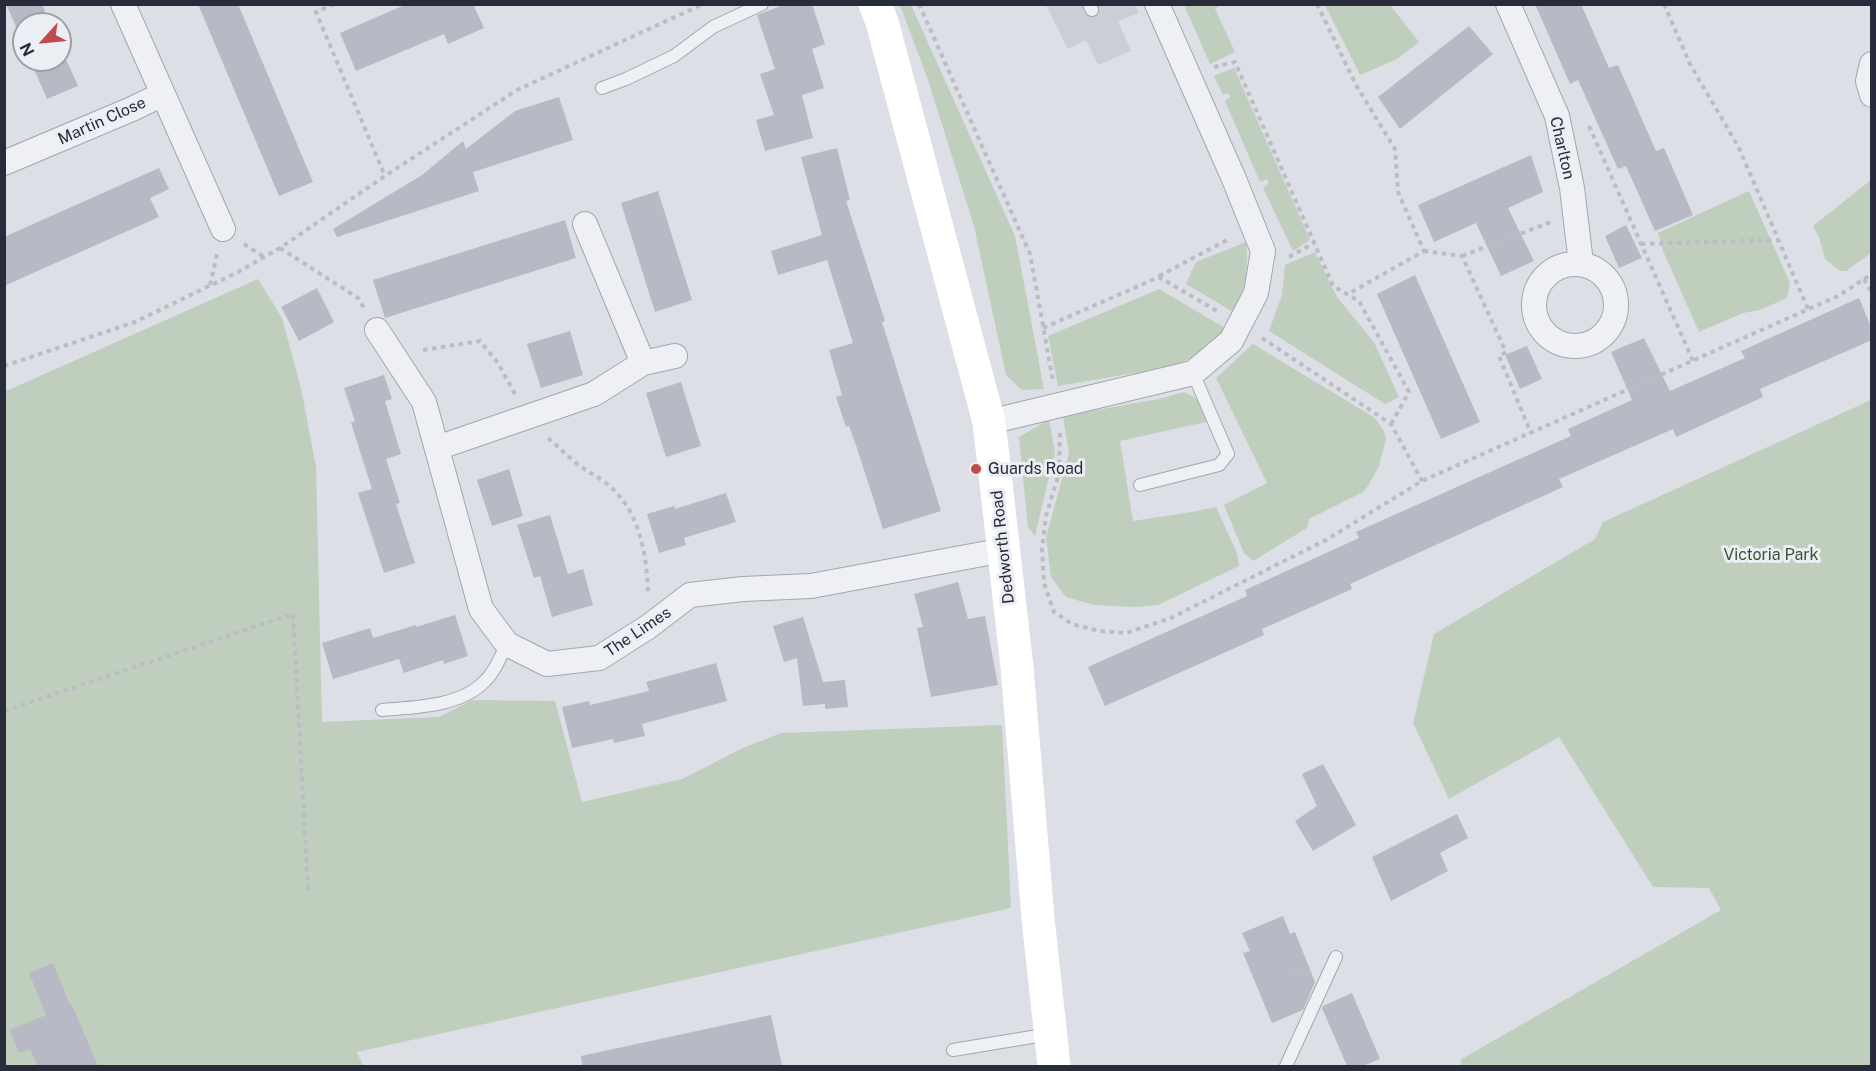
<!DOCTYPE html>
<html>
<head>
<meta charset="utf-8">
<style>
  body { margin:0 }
  #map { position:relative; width:1876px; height:1071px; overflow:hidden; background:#dcdfe5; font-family:"Public Sans",sans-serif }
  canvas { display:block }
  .frame { position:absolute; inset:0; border:6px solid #282c3a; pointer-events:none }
  .north { position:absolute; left:12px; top:12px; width:60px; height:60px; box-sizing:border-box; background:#ebeef3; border:2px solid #9da0a9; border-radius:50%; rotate:243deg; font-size:16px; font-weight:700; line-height:24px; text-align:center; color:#282c3a }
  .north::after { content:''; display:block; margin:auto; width:21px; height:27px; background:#c04b4e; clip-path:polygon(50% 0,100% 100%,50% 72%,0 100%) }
</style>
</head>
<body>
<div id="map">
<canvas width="1876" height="1071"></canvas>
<div class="frame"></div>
<div class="north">N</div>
</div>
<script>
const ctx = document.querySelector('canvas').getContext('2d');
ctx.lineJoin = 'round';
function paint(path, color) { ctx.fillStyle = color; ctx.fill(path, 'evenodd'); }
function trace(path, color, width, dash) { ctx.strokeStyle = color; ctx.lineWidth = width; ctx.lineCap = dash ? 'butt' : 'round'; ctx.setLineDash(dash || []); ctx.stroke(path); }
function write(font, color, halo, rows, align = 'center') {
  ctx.font = font + ' "Public Sans",sans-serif'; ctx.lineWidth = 6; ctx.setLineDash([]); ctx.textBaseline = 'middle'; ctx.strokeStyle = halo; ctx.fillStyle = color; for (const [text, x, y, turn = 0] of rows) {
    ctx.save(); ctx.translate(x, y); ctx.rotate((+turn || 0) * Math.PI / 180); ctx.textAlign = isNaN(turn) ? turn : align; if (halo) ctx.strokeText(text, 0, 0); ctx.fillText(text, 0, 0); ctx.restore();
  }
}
paint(new Path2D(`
  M1046,5H1135L1139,13L1118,21L1131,51L1098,65L1086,40L1068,49Z`), '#cbced6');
paint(new Path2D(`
  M900,5H911L1015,236L1044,389L1022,390L1006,375L974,226L928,80Z
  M1184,5H1220L1215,9L1235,52L1210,64Z
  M1325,5H1390L1419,42L1397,59L1360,75Z
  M1234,68L1310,240L1293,251L1263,188L1268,184L1267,179L1260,182L1225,101L1230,97L1228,93L1223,95L1214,76Z
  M1871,180V253L1846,271H1840L1825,259L1819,237L1813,226Z
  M1749,191L1790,283L1787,298L1760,310L1743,313L1699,332L1663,251L1658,233Z
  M1246,242C1249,270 1245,287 1235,313L1186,284L1196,262Z
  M1315,252L1337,297L1374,342L1399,397L1385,404L1269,331L1282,295L1285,265Z
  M258,279L282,318L301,388L316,467L322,722L439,717L472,700L555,701L582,802L682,779L743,748L781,733L1002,725L1011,908L357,1052L363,1066H5L4,392Z
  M1159,289L1225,328L1205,350L1176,366L1058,386L1048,336Z
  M1253,344L1375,418L1384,431L1386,439L1379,466L1368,486L1363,492L1309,519L1307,528L1253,561L1244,553L1224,505L1267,483L1216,378Z
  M1184,392L1199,400L1210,421L1120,441L1133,521L1192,512L1216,507L1237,553L1239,566L1158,605L1136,607L1094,605L1066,597L1051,577L1046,537L1069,454L1063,416L1159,399Z
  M1871,400V1066H1462L1460,1060L1721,910L1709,888L1653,887L1559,737L1449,799L1413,723L1434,634L1595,539L1603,522Z
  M1049,419L1055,452L1035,536L1028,527L1019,437Z`), '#c0cebe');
paint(new Path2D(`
  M6,4H42L50,24H24V45Z
  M198,4H238L313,182L279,196Z
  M407,4H473L484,28L448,44L444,34L356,71L340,33Z
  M786,4H812L825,44L812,49L824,88L802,95L813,138L765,151L756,120L774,115L760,74L775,69L757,15Z
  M1535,4H1581L1609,68L1618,65L1656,151L1664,148L1693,215L1655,231L1626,166L1618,169L1578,80L1570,84Z
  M1469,26L1493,54L1400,129L1378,97Z
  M60,46L78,86L47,99L30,60H60Z
  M559,97L573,140L473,172L479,191L337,237L333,229L422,175L463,141L466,149L515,111Z
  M837,148L850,200L846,201L885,321L882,322L941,511L883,529L857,448L849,426L846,427L836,397L842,395L829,350L853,343L827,260L778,275L771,251L822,235L801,157Z
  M1531,155L1543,192L1508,208L1534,261L1501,276L1476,223L1434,242L1418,205Z
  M159,168L169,189L150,198L159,217L4,286V237Z
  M658,191L692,300L655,312L621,203Z
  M565,220L576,258L385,318L373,280Z
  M1626,225L1642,258L1619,268L1605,236Z
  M1415,275L1480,422L1441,439L1377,294Z
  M317,288L334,322L299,341L281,307Z
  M1859,298L1872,329V340L1760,389L1763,397L1676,437L1673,429L1559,479L1563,487L1350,584L1352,589L1262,629L1264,635L1105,706L1088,667L1247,596L1245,590L1359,538L1356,532L1571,436L1568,429L1632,400L1611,352L1644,338L1670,391L1745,358L1741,351Z
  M570,331L583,375L541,388L527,344Z
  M1527,346L1542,379L1520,389L1505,355Z
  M384,375L392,399L385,401L401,454L386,459L400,503L396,504L415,563L384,573L358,493L372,489L351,423L355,421L344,388Z
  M681,382L701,446L666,457L646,393Z
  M509,469L523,516L492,526L477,480Z
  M726,493L736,522L684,538L686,545L659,553L647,514L674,506L675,509Z
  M550,515L568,574L583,569L593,605L552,617L540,576L534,578L517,525Z
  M958,582L968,619L985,616L998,685L931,697L917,628L923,627L914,594Z
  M455,615L468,656L444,664L443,660L404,673L399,659L333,679L322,643L370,628L373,638L416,625V627Z
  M803,617L823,682L845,680L848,707L825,709V704L803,706L797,658L784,662L773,626Z
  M716,663L727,701L642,724L645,736L614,743L613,739L572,748L562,707L589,701L590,705L649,691L646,682Z
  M1323,764L1356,825L1313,851L1295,821L1317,806L1302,774Z
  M1457,814L1468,838L1440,853L1448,871L1391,901L1372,857Z
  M1283,916L1290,934L1295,932L1315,982L1303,1010L1272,1023L1243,953L1250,951L1242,933Z
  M53,963L70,1005H72L98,1066H38L30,1049L19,1053L10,1030L46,1015L29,973Z
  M1352,993L1380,1059L1363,1066H1347L1322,1008L1323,1006Z
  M771,1015L782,1066H582L581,1056Z`), '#b7bac4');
const service = new Path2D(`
  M1089,4L1092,10
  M602,88L626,79L674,56L713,27L762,4
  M1140,485L1219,465L1228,454L1193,373
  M382,710C415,707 460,707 485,681C495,672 500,657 507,644
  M953,1050L1050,1034
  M1286,1066L1336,957`);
const minor = new Path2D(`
  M123,4L163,94
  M1508,4L1557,116L1572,188L1581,263
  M1872,64L1868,81L1872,95
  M4,163L132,109L163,94L223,229
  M585,224L643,363
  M1534 305a41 41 0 1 1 82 0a41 41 0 1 1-82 0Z
  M377,330L424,402L481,609L507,644L547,664L599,658L648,627L690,595L743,589L811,586L1004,550
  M989,422L1193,373L1231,341L1256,293L1263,251L1234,179L1157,4
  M437,448L594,394L643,363L675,356`);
trace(service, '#a2a6ae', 14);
trace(minor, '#a2a6ae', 26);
trace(new Path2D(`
  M334,4L316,12L385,176
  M919,4L1030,254L1053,381
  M1317,4L1356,85L1395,149L1398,192L1424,251L1348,294
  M1664,4L1690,64L1739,148L1808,309
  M1214,67L1235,62L1333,286L1359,301L1409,392L1391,424
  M1589,126L1693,361
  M244,244L264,257
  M1641,244L1778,240
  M280,248L358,298L364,308
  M1424,251L1462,256L1506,352L1499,356L1531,433
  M1462,256L1551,222
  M1289,257L1314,243
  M1159,276L1229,239
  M1864,279L1872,293
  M210,285L217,254
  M1043,328L1159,277L1217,311
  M1262,338L1391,424L1422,481
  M423,350L480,341L498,363L515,394
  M4,366L135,322L238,272L280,248L385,176L517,90L703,4
  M1060,433L1059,473L1046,516L1042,549L1044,583L1054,612L1072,624L1099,631L1126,633L1171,618L1326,540L1422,481L1838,296L1872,274
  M548,438C558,446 566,455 576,463C586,471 597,476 607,484C640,510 647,555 648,594
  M4,711L293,614L308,890
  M1288,976L1306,969`), '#bbbdc4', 4, [4.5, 4.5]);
trace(service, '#eff0f4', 12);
trace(minor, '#eff0f4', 24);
trace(new Path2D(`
  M875,4L882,22L989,422L1017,667L1038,918L1054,1066`), '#fff', 33);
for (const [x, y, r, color] of [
  [976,469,6,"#c04b4e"]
]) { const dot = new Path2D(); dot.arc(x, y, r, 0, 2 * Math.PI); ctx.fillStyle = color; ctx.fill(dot); trace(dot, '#ebeef3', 2); }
write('16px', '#282c3a', '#ebeef3', [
  ["Martin Close",102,121,-24],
  ["Charlton",1562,148,77],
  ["Dedworth Road",1003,547,-96],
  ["The Limes",638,632,-34]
]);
write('16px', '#282c3a', '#ebeef3', [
  ["Guards Road",988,469]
], 'left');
write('16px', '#385436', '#ebeef3', [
  ["Victoria Park",1771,555]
]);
</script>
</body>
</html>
